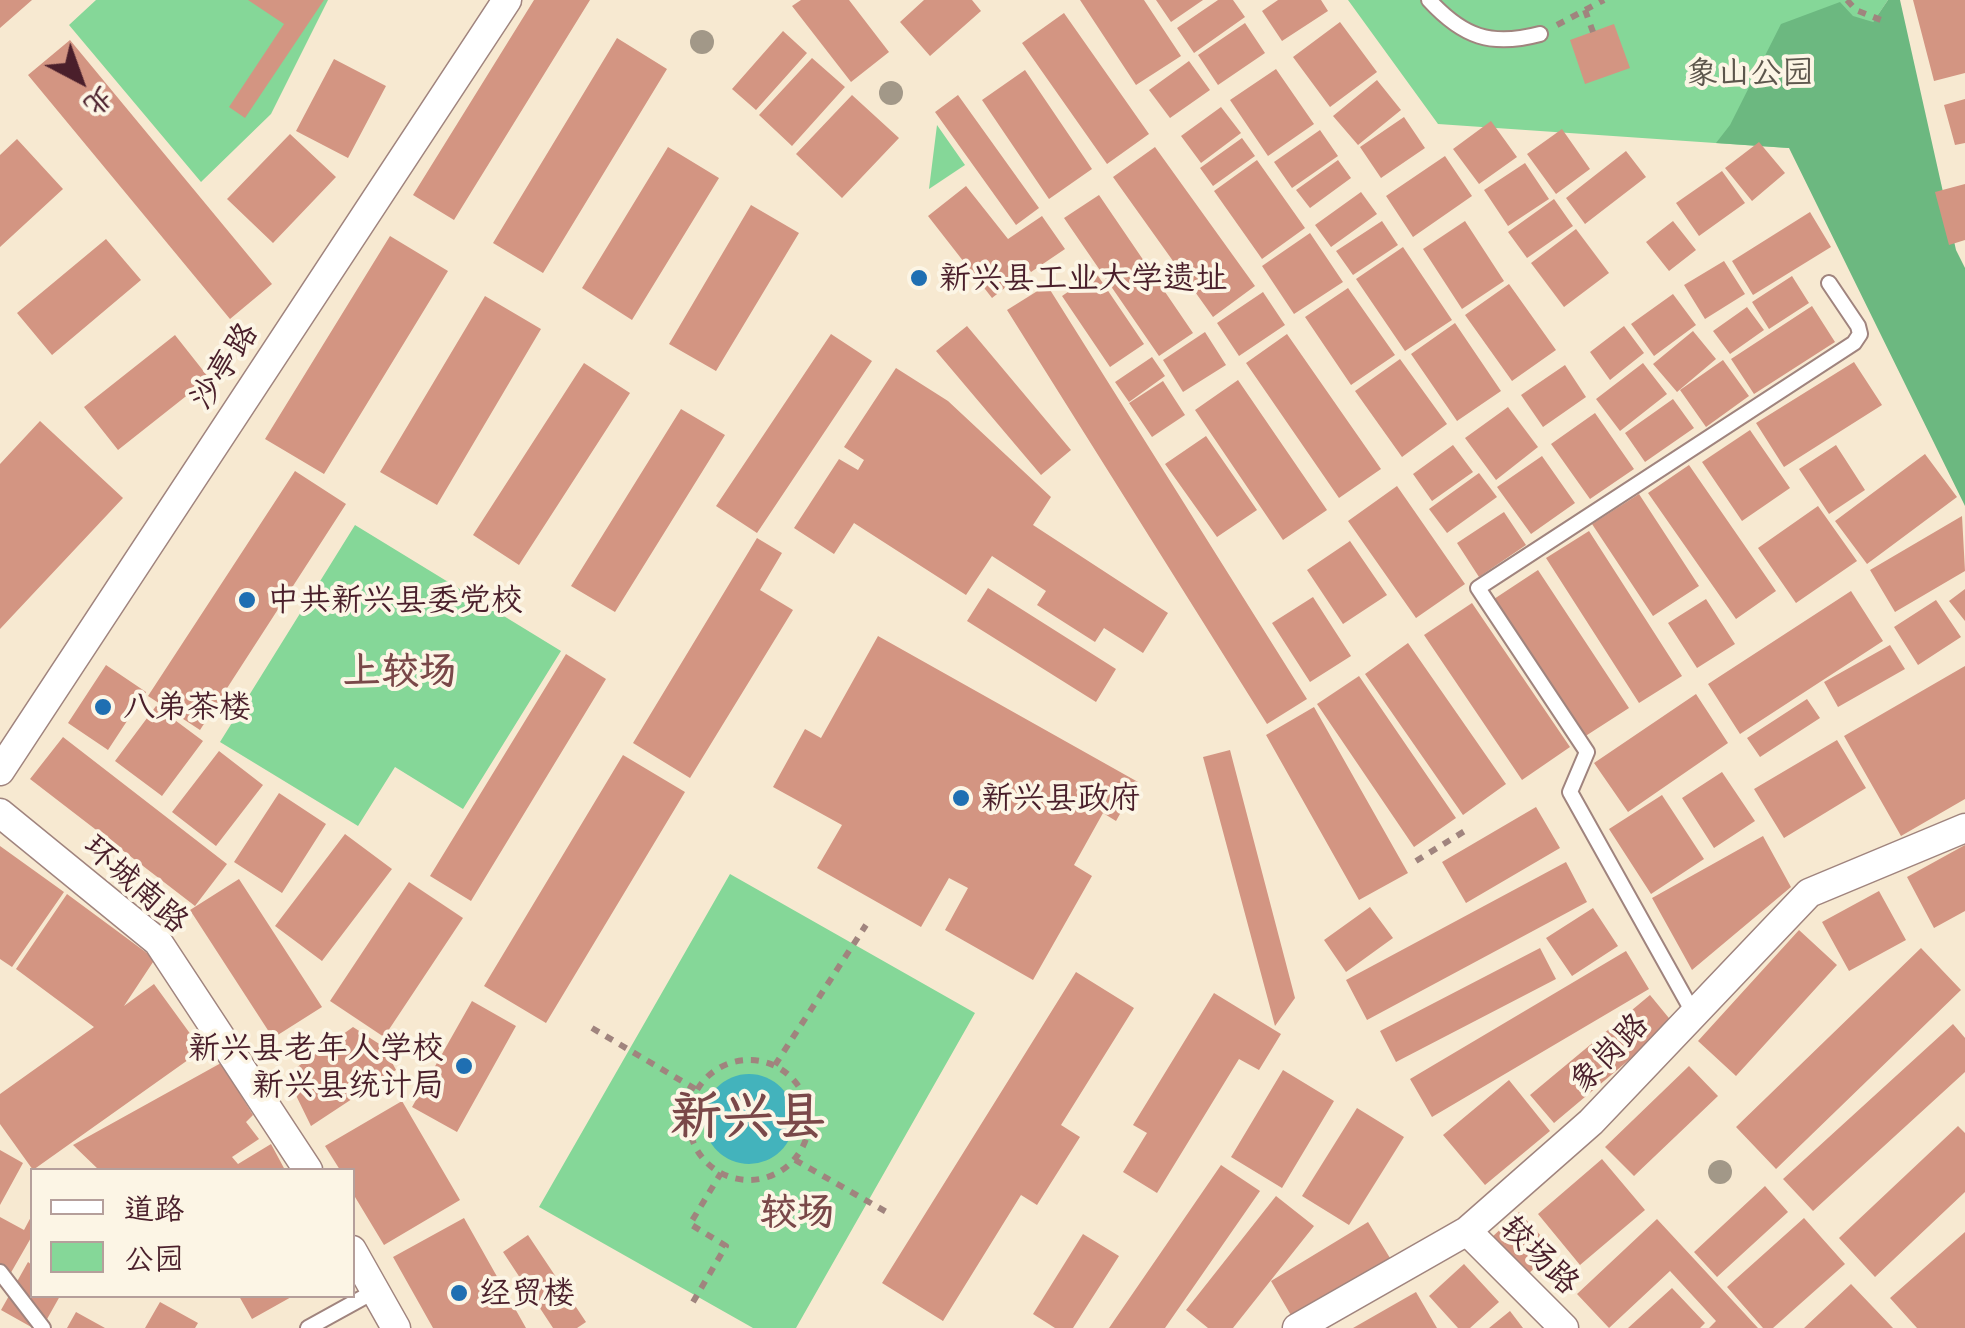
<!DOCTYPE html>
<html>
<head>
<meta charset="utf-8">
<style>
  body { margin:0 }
  #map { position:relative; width:1965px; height:1328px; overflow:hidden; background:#f7e9d1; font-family:Mali,"LXGW WenKai TC",sans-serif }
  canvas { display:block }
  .legend { position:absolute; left:30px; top:1168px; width:325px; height:130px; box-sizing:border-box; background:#fcf5e5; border:2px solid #b59f9b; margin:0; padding:12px 18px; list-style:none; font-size:30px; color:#4a1f2b }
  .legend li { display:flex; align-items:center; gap:20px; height:50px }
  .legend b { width:50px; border:2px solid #b59f9b }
  .north { position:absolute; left:30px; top:30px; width:100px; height:100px; -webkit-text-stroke:8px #fcf5e5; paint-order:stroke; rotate:139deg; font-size:28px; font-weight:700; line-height:40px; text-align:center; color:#4a1f2b }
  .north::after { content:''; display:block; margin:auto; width:35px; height:45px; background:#4a1f2b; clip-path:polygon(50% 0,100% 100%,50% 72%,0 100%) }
</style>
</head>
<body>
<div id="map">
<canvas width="1965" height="1328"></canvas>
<ul class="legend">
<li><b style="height:12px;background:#fff"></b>道路</li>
<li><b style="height:28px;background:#85d798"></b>公园</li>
</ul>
<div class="north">北</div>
</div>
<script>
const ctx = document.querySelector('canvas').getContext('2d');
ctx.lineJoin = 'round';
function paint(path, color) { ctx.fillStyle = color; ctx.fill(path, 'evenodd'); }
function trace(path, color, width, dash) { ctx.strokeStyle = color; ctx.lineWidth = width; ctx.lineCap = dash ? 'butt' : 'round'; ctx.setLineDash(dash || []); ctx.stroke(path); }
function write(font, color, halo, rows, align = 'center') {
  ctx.font = font + ' Mali,"LXGW WenKai TC",sans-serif'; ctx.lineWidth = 8; ctx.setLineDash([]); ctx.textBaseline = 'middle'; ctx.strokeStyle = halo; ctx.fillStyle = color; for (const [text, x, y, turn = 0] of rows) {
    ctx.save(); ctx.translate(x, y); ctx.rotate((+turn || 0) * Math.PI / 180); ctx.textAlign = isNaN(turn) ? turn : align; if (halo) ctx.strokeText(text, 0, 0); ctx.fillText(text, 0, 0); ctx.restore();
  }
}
paint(new Path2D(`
  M96,0H328L271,114L201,182L69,25Z
  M1348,0H1888L1788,148L1438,124Z
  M937,125L965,165L929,189Z
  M355,525L561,651L463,809L395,767L358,826L220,742Z
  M730,874L975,1013L796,1328H753L539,1207Z`), '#85d798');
paint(new Path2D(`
  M1888,0H1900L1956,250L1965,268V506L1789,148L1716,143L1730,125L1781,24L1840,2L1853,16L1873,22Z`), '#6cb880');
paint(new Path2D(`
  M704 1119a45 45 0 1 1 90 0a45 45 0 1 1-90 0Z`), '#43b3bc');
paint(new Path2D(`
  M0,0H32L0,28Z
  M248,0H324L245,118L229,107L284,24Z
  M534,0H590L454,220L413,195Z
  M801,0H849L889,52L851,82L792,6Z
  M924,0H972L981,11L930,56L900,22Z
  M1080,0H1144L1181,56L1136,85Z
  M1156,0H1203L1171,22Z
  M1218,0H1233L1245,17L1194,53L1177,28Z
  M1278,0H1321L1328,11L1282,41L1262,11Z
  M1913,0H1965V73L1934,81Z
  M1064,13L1149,134L1107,164L1022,43Z
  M1340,22L1377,72L1330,107L1293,57Z
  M1245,23L1265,53L1218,85L1198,55Z
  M1614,24L1630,68L1585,84L1570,40Z
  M783,31L807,53L756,110L732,89Z
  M617,38L667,69L543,273L493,243Z
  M70,40L272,284L230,319L28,75Z
  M812,58L845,87L792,146L759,115Z
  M334,59L386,86L348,158L296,131Z
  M1189,61L1210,90L1170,118L1149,90Z
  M1276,69L1314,124L1268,156L1230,100Z
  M1025,70L1092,169L1049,199L982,100Z
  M1377,80L1401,110L1358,145L1333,116Z
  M852,95L899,138L842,198L796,154Z
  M958,95L1039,208L1016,225L935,112Z
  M1965,99V143L1955,145L1944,105Z
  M1221,107L1241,133L1201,163L1181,136Z
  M1404,117L1425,148L1381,178L1360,147Z
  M1491,121L1517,157L1479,184L1453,149Z
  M1562,129L1590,169L1556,194L1527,154Z
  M1320,130L1338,156L1292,188L1274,162Z
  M290,134L336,177L273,243L227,199Z
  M1242,138L1255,156L1213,186L1200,168Z
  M17,139L63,189L0,247V155Z
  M1759,142L1785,173L1752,201L1725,168Z
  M668,147L719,178L632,320L582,288Z
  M1155,147L1255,286L1213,317L1113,177Z
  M1626,151L1646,177L1585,224L1566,198Z
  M1445,156L1472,196L1413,237L1386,196Z
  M1257,160L1305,228L1262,259L1214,191Z
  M1338,160L1351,178L1310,208L1296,190Z
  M1525,163L1549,199L1508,226L1484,190Z
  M1722,171L1745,203L1699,236L1676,203Z
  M1965,184V240L1949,245L1935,192Z
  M966,186L1008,239L1042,216L1065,249L1031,272L1029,269L992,298L928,216Z
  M1361,192L1377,214L1331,247L1315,225Z
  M1099,195L1193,333L1159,356L1064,218Z
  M1554,199L1573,226L1527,258L1508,232Z
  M751,205L799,233L716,371L669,344Z
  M1810,212L1831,247L1753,295L1732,261Z
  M1382,221L1398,245L1353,275L1336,251Z
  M1465,221L1504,281L1462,309L1423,249Z
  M1673,221L1696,250L1669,271L1646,242Z
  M1576,229L1609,273L1564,307L1531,263Z
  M1310,233L1343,282L1294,314L1262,266Z
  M390,236L448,271L324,474L265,439Z
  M106,239L141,280L52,355L17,313Z
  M1403,247L1452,320L1405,351L1356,279Z
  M1724,261L1745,294L1705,319L1684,285Z
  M1096,273L1144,344L1110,367L1062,296Z
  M1792,276L1809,303L1769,329L1752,302Z
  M1509,284L1556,350L1512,381L1465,315Z
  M1047,285L1307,699L1267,724L1007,310Z
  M1348,288L1395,355L1351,385L1305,317Z
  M1263,292L1285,325L1239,356L1217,323Z
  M1673,294L1696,325L1654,356L1631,324Z
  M485,296L541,329L437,505L380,472Z
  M1812,306L1835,342L1754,394L1731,359Z
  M1747,307L1764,330L1730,354L1713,331Z
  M1455,323L1501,391L1457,421L1411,354Z
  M967,326L1071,450L1041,475L936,351Z
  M1624,326L1644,353L1610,380L1590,352Z
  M1693,331L1716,359L1677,392L1653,364Z
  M1205,332L1226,365L1183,392L1163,360Z
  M831,334L872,361L757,533L716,506Z
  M1287,334L1381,469L1339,498L1246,363Z
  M175,335L209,378L118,450L84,407Z
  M1152,357L1165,376L1129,402L1115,382Z
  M1400,359L1447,424L1402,457L1355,391Z
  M1723,360L1749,396L1706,427L1680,390Z
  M1854,362L1882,405L1784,467L1756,423Z
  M584,363L630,393L519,565L473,535Z
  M1643,363L1667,394L1620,431L1596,399Z
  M1565,365L1586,397L1543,427L1521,395Z
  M896,368L948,401L1051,497L1033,525L1168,613L1143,653L1104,628L1095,642L1037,605L1046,591L992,556L966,595L854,523L834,554L794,528L839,459L858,470L864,460L844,447Z
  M1238,380L1327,510L1283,540L1195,410Z
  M1163,381L1185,415L1152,437L1129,403Z
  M1673,399L1694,428L1645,462L1625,433Z
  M1508,407L1538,447L1496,480L1465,438Z
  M681,409L725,435L615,612L571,586Z
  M1595,413L1634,469L1590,499L1551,444Z
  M40,421L123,498L0,629V464Z
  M1750,430L1790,488L1742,521L1702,462Z
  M1206,436L1257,510L1217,537L1165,464Z
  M1453,445L1473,472L1432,501L1413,474Z
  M1836,445L1865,490L1829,514L1799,469Z
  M1925,454L1957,497L1867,564L1835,521Z
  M1542,456L1575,503L1531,534L1497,487Z
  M1689,465L1776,591L1736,619L1648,493Z
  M295,471L346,504L200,730L148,696Z
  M1479,473L1497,497L1447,533L1429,509Z
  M1397,486L1465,584L1416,618L1348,521Z
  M1639,494L1699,586L1653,616L1592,524Z
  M1818,506L1857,561L1796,603L1758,548Z
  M1504,512L1526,545L1479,577L1457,543Z
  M1962,516L1965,571L1895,612L1870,570Z
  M1589,531L1682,676L1639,703L1546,558Z
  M757,538L782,553L760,590L793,610L690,778L633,743Z
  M1350,541L1387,595L1343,624L1307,570Z
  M1538,570L1629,708L1584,737L1494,599Z
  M988,588L1116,669L1096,702L967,621Z
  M1965,589V621L1949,601Z
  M1851,591L1883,641L1740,734L1708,684Z
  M1313,597L1351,656L1310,682L1272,623Z
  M1706,599L1735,644L1697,668L1668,623Z
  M1936,600L1961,637L1918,665L1894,627Z
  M1472,603L1570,747L1522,780L1424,635Z
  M878,636L1138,782L1116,821L1103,813L1074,865L1092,876L1033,980L945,930L968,888L949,878L921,927L817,868L842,825L773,787L805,729L821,738Z
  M1408,643L1506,784L1463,815L1365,674Z
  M1890,645L1905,669L1838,707L1824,682Z
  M566,654L606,679L471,901L430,876Z
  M106,665L146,692L108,750L68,723Z
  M1965,666V799L1901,836L1844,736Z
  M1359,676L1456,818L1414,847L1317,704Z
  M1696,694L1728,743L1628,812L1594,763Z
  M1807,699L1820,718L1760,757L1747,738Z
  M156,706L203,741L162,796L115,761Z
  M1314,707L1408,873L1359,900L1266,735Z
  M63,737L227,864L195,906L30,779Z
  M1837,740L1866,788L1784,838L1754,789Z
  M1230,750L1295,998L1275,1026L1203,757Z
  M219,751L263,785L216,846L172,812Z
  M623,755L685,792L546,1023L484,986Z
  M1722,772L1755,821L1714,848L1682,798Z
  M279,793L326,824L282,893L234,862Z
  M1662,795L1704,859L1651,894L1609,829Z
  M1536,807L1560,848L1466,903L1442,862Z
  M345,834L392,869L322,961L275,926Z
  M1763,836L1791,887L1692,970L1652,898Z
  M1965,845V911L1934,928L1907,877Z
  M0,846L64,892L12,967L0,959Z
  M1566,862L1587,902L1367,1020L1346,980Z
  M239,879L322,1007L273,1038L190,910Z
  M409,882L463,918L384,1037L330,1001Z
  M1879,891L1906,940L1849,971L1822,922Z
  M67,894L155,959L124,1006L154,984L202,1050L33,1170L0,1124V1094L94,1027L16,969Z
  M1370,907L1393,938L1346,972L1324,940Z
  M1593,908L1618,946L1572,976L1546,938Z
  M1799,930L1837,965L1736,1076L1698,1041Z
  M1540,948L1556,979L1396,1062L1380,1031Z
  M1921,948L1961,990L1776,1169L1736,1127Z
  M1626,951L1649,989L1432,1117L1410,1079Z
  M1076,972L1134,1008L1061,1125L1080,1137L1037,1205L1021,1195L943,1321L882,1283Z
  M1214,993L1281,1034L1259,1070L1239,1059L1157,1193L1123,1172L1147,1133L1133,1125Z
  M1650,995L1673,1023L1554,1123L1530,1095Z
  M472,1001L516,1026L457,1132L412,1107Z
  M1953,1024L1965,1038V1072L1813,1211L1783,1179Z
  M353,1027L384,1047L396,1070L311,1126L286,1075Z
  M221,1063L253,1115L246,1122L259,1139L232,1157L238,1164L271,1144L285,1170H99L73,1145Z
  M1689,1066L1718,1096L1634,1176L1605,1147Z
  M1283,1070L1334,1101L1282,1188L1231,1157Z
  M1509,1080L1550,1131L1485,1185L1443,1135Z
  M402,1101L460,1200L384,1245L352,1192V1170H340L325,1146Z
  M1357,1108L1404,1137L1349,1225L1302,1196Z
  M1958,1126L1965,1133V1192L1875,1277L1839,1238Z
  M0,1150L23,1163L0,1205Z
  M1602,1159L1645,1210L1580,1265L1538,1214Z
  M1221,1165L1260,1191L1165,1328H1109Z
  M1765,1186L1788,1212L1717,1277L1694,1252Z
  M1276,1196L1314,1226L1233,1328H1208L1186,1310Z
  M1519,1212L1554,1250L1526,1276L1491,1238Z
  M32,1215V1236L5,1283L0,1280V1217L24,1230Z
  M464,1218L526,1328H433L393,1257Z
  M1804,1218L1845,1264L1773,1328H1763L1727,1287Z
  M1657,1219L1758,1328H1709L1716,1321L1670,1271L1609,1328L1577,1294Z
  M1368,1222L1390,1258L1292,1317L1271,1281Z
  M1965,1232V1328H1917L1890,1298Z
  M1083,1234L1119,1256L1073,1328H1055L1033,1314Z
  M528,1235L586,1322L577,1328H553L503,1252Z
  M28,1262L32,1265V1296H60L42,1328H33L1,1310Z
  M1464,1264L1499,1302L1470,1328H1458L1429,1296Z
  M1851,1284L1893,1328H1804Z
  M1672,1288L1705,1323L1700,1328H1628Z
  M1416,1292L1437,1328H1353Z
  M239,1296H293L252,1319Z
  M160,1302L198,1323L195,1328H145Z
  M1510,1311L1523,1328H1489Z
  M76,1312L105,1328H67Z`), '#d39582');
const service = new Path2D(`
  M1429,0C1463,37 1491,47 1540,34
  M1694,1014L1570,792L1587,752L1478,588L1854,343L1860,334L1858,326L1829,283
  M0,1272L43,1328
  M308,1328L375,1291`);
const minor = new Path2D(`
  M0,771L507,0
  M0,813L158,942L308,1170
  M1467,1231L1564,1328
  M352,1250L396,1328
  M1297,1328L1467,1231L1591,1122L1809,893L1965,828`);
trace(service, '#a0847e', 18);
trace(minor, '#a0847e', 31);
trace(new Path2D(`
  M1847,0L1856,10L1881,20
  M1585,10L1593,32
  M1557,25L1604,0
  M1416,861L1468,829
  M592,1028L697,1090
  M689 1120a60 60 0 1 1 120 0a60 60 0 1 1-120 0Z
  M775,1065L866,925
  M795,1160L890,1214
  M693,1302L726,1246L690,1224L721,1173`), '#a0847e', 6, [8, 8]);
trace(service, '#fff', 14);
trace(minor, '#fff', 28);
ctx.fillStyle = '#a29888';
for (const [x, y] of [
  [702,42],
  [891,93],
  [1720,1172]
]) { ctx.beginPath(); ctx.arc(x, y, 12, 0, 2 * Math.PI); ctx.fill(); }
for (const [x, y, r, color] of [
  [919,278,10,"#1f6fb2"],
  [247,600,10,"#1f6fb2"],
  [103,707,10,"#1f6fb2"],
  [961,798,10,"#1f6fb2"],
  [464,1066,10,"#1f6fb2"],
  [459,1293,10,"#1f6fb2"]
]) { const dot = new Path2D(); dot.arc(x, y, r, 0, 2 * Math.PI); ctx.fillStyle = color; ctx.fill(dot); trace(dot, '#fcf5e5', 4); }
write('32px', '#5c564c', '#fcf5e5', [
  ["象山公园",1750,73]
]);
write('32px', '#4a1f2b', '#fcf5e5', [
  ["新兴县工业大学遗址",939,278],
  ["中共新兴县委党校",267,600],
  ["八弟茶楼",123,707],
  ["新兴县政府",981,798],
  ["新兴县老年人学校",444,1048,"right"],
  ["新兴县统计局",444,1085,"right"],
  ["经贸楼",479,1293]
], 'left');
write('32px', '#4a1f2b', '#fcf5e5', [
  ["沙亭路",224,366,-57],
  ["环城南路",136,884,42],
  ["象岗路",1609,1053,-46],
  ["较场路",1540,1255,45]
]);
write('bold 38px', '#7a4849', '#fcf5e5', [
  ["上较场",400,671],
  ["较场",797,1212]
]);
write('bold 52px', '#7a4849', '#fcf5e5', [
  ["新兴县",748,1117]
]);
</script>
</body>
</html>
